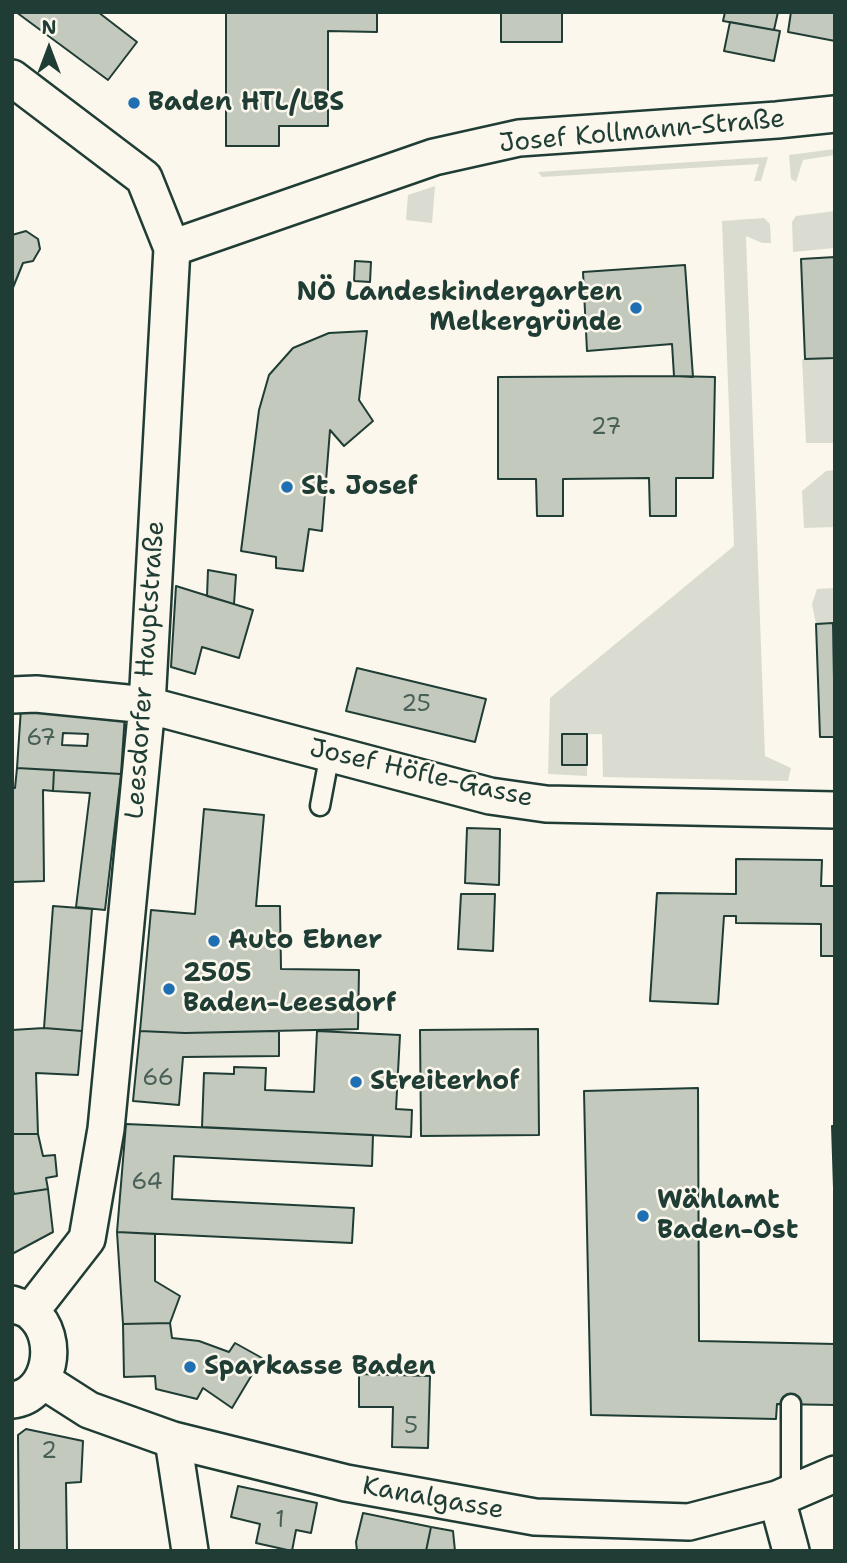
<!DOCTYPE html>
<html>
<head>
<meta charset="utf-8">
<style>
  body { margin:0 }
  #map { position:relative; width:847px; height:1563px; overflow:hidden; background:#fbf7ec; font-family:"Shantell Sans",sans-serif }
  canvas { display:block }
  .frame { position:absolute; inset:0; border:14px solid #1f3d34; pointer-events:none }
  .north { position:absolute; left:14px; top:14px; width:70px; height:70px; -webkit-text-stroke:5px #fbf7ec; paint-order:stroke; rotate:0deg; font-size:19px; font-weight:700; line-height:28px; text-align:center; color:#1f3d34 }
  .north::after { content:''; display:block; margin:auto; width:24px; height:32px; background:#1f3d34; clip-path:polygon(50% 0,100% 100%,50% 72%,0 100%) }
</style>
</head>
<body>
<div id="map">
<canvas width="847" height="1563"></canvas>
<div class="frame"></div>
<div class="north">N</div>
</div>
<script>
const ctx = document.querySelector('canvas').getContext('2d');
ctx.lineJoin = 'round';
function paint(path, color) { ctx.fillStyle = color; ctx.fill(path, 'evenodd'); }
function trace(path, color, width, dash) { ctx.strokeStyle = color; ctx.lineWidth = width; ctx.lineCap = dash ? 'butt' : 'round'; ctx.setLineDash(dash || []); ctx.stroke(path); }
function write(font, color, halo, rows, align = 'center') {
  ctx.font = font + ' "Shantell Sans",sans-serif'; ctx.lineWidth = 5; ctx.setLineDash([]); ctx.textBaseline = 'middle'; ctx.strokeStyle = halo; ctx.fillStyle = color; for (const [text, x, y, turn = 0] of rows) {
    ctx.save(); ctx.translate(x, y); ctx.rotate((+turn || 0) * Math.PI / 180); ctx.textAlign = isNaN(turn) ? turn : align; if (halo) ctx.strokeText(text, 0, 0); ctx.fillText(text, 0, 0); ctx.restore();
  }
}
paint(new Path2D(`
  M835,149V155L803,160L796,182L791,179L789,155Z
  M768,157L761,181H754L759,164L542,177L538,172Z
  M435,186L432,223L406,220L408,195Z
  M835,211V248L793,252L792,222L796,216Z
  M764,218L770,224L771,243H762L746,236L765,756L791,768L788,781L603,777L602,734L562,735V765H587V776L548,774L550,698L734,546L722,221Z
  M835,358V443H806L802,359Z
  M835,470V527L804,528L802,491L826,471Z
  M835,588V623L816,624L812,604L817,589Z`), '#dbdcd1');
const building = new Path2D(`
  M16,12H98L137,42L108,80Z
  M226,12H377V32L328,31V126H279V146H226Z
  M501,12H562V42H501Z
  M725,12H778L774,30L723,21Z
  M791,12H835V41L788,32Z
  M730,22L780,31L774,61L724,51Z
  M26,231L38,239L40,249L33,261L23,263L12,290V235Z
  M835,257V358L805,359L801,259Z
  M355,261L371,262L370,282L354,281Z
  M685,265L693,377L674,376L672,344L587,351L583,272Z
  M367,331L359,400L373,421L344,446L330,430L322,531L309,529L303,571L276,568V557L241,551L259,410L269,375L293,348L329,333Z
  M674,376L715,377L713,478H676V516H650L649,478L563,479V516H537L536,479H498V377Z
  M208,570L236,575L234,604L207,596Z
  M176,586L253,610L239,658L202,647L195,674L171,667Z
  M833,623L835,737H820L816,624Z
  M357,668L486,699L475,742L346,711Z
  M21,708L125,714L121,774L17,768ZM63,733L88,734L87,746L62,745Z
  M562,734H587V765H562Z
  M17,768L54,770L53,791L43,790L44,881L12,882V788H15Z
  M54,770L121,774L105,910L76,907L90,793L53,791Z
  M204,809L264,815L256,906H280L281,969L359,970L358,1029L185,1033L140,1031L151,910L195,914Z
  M467,828L500,829L499,885L465,883Z
  M736,859L822,860L821,886H835V956H821V924L736,923V916H724L718,1004L650,1001L657,893L736,894Z
  M461,894H495L493,951L458,949Z
  M53,906L92,909L82,1031L44,1028Z
  M44,1028L82,1031L78,1075L36,1073L38,1134H12V1030Z
  M538,1029L539,1135L421,1136L420,1030Z
  M140,1031L185,1033L279,1031V1056L183,1057L179,1105L133,1101Z
  M317,1031L400,1035L396,1109L412,1110L411,1137L202,1127L204,1073L234,1074V1067L266,1068L265,1090L314,1092Z
  M698,1088L699,1341L835,1344V1405L777,1404L776,1419L591,1415L584,1091Z
  M126,1124L373,1135L372,1166L174,1156L172,1199L354,1208L352,1243L117,1232Z
  M832,1126H835V1219Z
  M12,1134H38L43,1156L55,1155L57,1176L46,1178L48,1189L14,1194L12,1186Z
  M12,1186L14,1194L48,1189L53,1232L12,1254Z
  M117,1232L155,1234V1281L180,1296L170,1323L123,1324Z
  M170,1323L172,1338L199,1341L229,1352L235,1343L262,1358L232,1408L203,1388L197,1399L156,1389L155,1376L124,1377L123,1324Z
  M359,1374L430,1376L428,1448L392,1447L393,1407H359Z
  M26,1429L83,1441L81,1482L66,1483L67,1551H19L18,1435Z
  M238,1486L317,1503L311,1533L296,1530L292,1551L256,1543L260,1524L231,1517Z
  M363,1513L431,1527L426,1551H357L356,1542Z
  M431,1527L453,1531L455,1551H426Z`);
paint(building, '#c4c9be');
trace(building, '#1f3d34', 2);
const service = new Path2D(`
  M320,806L330,753
  M791,1493V1404`);
const minor = new Path2D(`
  M12,78L144,178L172,248L147,705L106,1129L87,1239L31,1311
  M172,248L434,157L519,138L777,120L835,114
  M12,695L36,694L147,705L490,796L546,804L835,810
  M12,1304C19,1307 27,1308 32,1313C61,1337 51,1396 12,1400
  M42,1380L89,1410L173,1440L346,1483L535,1517L689,1522L777,1499L835,1474
  M173,1440L190,1551
  M777,1499L791,1551`);
trace(service, '#1f3d34', 23);
trace(minor, '#1f3d34', 40);
trace(service, '#fbf7ec', 18);
trace(minor, '#fbf7ec', 35);
for (const [x, y, r, color] of [
  [134,103,7,"#1f6fb2"],
  [636,308,7,"#1f6fb2"],
  [287,487,7,"#1f6fb2"],
  [214,941,7,"#1f6fb2"],
  [169,989,7,"#1f6fb2"],
  [356,1082,7,"#1f6fb2"],
  [643,1216,7,"#1f6fb2"],
  [190,1367,7,"#1f6fb2"]
]) { const dot = new Path2D(); dot.arc(x, y, r, 0, 2 * Math.PI); ctx.fillStyle = color; ctx.fill(dot); trace(dot, '#fbf7ec', 2.5); }
write('23px', '#486056', null, [
  ["27",606,428],
  ["25",416,705],
  ["67",41,739],
  ["66",158,1079],
  ["64",147,1183],
  ["5",411,1427],
  ["2",49,1452],
  ["1",280,1521]
]);
write('bold 26px', '#1f3d34', '#fbf7ec', [
  ["Baden HTL/LBS",148,103],
  ["NÖ Landeskindergarten",622,293,"right"],
  ["Melkergründe",622,323,"right"],
  ["St. Josef",301,487],
  ["Auto Ebner",228,941],
  ["2505",183,974],
  ["Baden-Leesdorf",183,1004],
  ["Streiterhof",370,1082],
  ["Wählamt",657,1201],
  ["Baden-Ost",657,1231],
  ["Sparkasse Baden",204,1367]
], 'left');
write('26px', '#1f3d34', '#fbf7ec', [
  ["Josef Kollmann-Straße",642,132,-5],
  ["Leesdorfer Hauptstraße",146,670,-86],
  ["Josef Höfle-Gasse",421,774,13],
  ["Kanalgasse",433,1499,10]
]);
</script>
</body>
</html>
